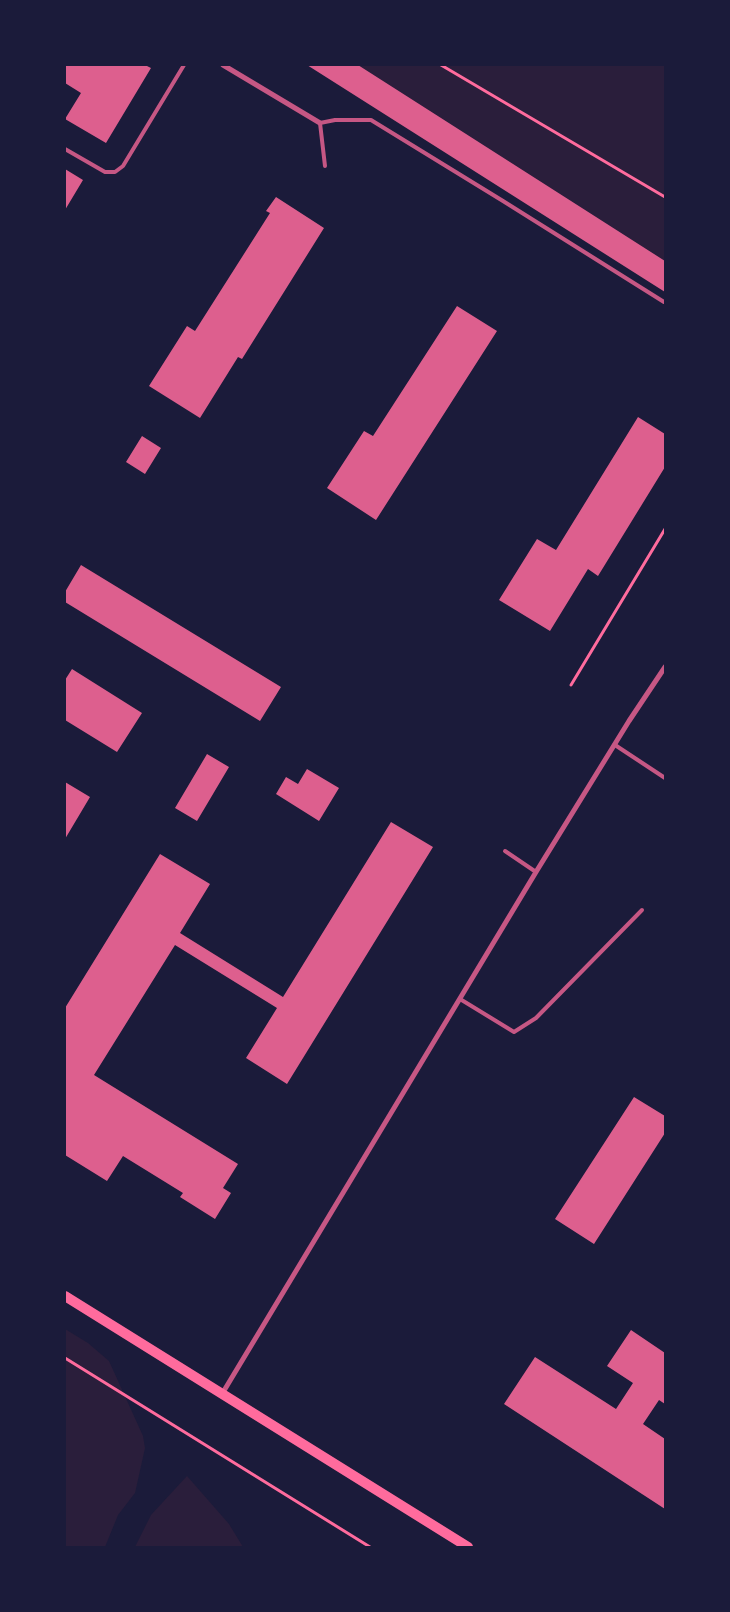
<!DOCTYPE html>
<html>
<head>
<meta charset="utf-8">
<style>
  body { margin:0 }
  #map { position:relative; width:730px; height:1612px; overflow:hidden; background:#1b1b3a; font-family:"Playfair Display",serif }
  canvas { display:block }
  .frame { position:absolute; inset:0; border:66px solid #1b1b3a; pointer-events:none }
</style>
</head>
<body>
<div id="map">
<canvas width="730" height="1612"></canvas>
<div class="frame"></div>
</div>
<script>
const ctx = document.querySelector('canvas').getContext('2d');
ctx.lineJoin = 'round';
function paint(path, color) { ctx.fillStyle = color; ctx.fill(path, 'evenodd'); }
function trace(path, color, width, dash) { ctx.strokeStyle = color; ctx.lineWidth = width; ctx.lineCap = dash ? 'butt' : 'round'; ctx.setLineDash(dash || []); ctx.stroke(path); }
paint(new Path2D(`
  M358,65H665V261Z
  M65,1329L88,1343L109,1361L143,1436L145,1448L135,1493L118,1515L105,1547H65Z
  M187,1476L229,1524L243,1547H135L151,1515Z`), '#2a1e3b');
paint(new Path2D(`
  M65,65H145L151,68L106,143L65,119L81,93L65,83Z
  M307,65H358L665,261V292Z
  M65,169L83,180L65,210Z
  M276,197L324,228L242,359L238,357L200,418L149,386L187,326L195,331L270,213L266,211Z
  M457,306L497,331L376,520L327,488L364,431L373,436Z
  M638,417L665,434V467L598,576L588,569L550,631L499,600L537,539L556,550Z
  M142,436L161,448L145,474L126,462Z
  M81,565L281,687L260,721L65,602V592Z
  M72,669L142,713L117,752L65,720V680Z
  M207,754L229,767L197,821L175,808Z
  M307,769L339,788L319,821L276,794L286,777L298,784Z
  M65,782L90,797L65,839Z
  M391,822L433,847L287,1084L246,1058L277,1008L175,945L94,1075L238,1164L223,1188L231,1193L215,1219L180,1197L183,1193L123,1156L107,1181L65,1155V1008L160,854L210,884L180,933L283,997Z
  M634,1097L665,1116V1133L594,1244L555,1219Z
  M631,1330L665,1353V1404L659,1400L643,1424L665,1439V1509L504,1404L535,1357L616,1409L633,1383L607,1366Z`), '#dd5f8e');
trace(new Path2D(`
  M441,65L665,197
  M571,685L665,529
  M65,1358L370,1547`), '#ff6b9d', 3);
trace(new Path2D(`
  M65,149L105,172H115L123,166L184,65
  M325,166L320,123L335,120H371L503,201L664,302
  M615,745L665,778
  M505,851L536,872
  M460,999L514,1032L536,1018L642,910`), '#c65784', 4);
trace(new Path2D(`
  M223,65L320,123
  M222,1394L536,872L629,721L665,667`), '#c65784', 5);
trace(new Path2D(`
  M65,1296L468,1547`), '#ff6b9d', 10);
</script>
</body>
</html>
